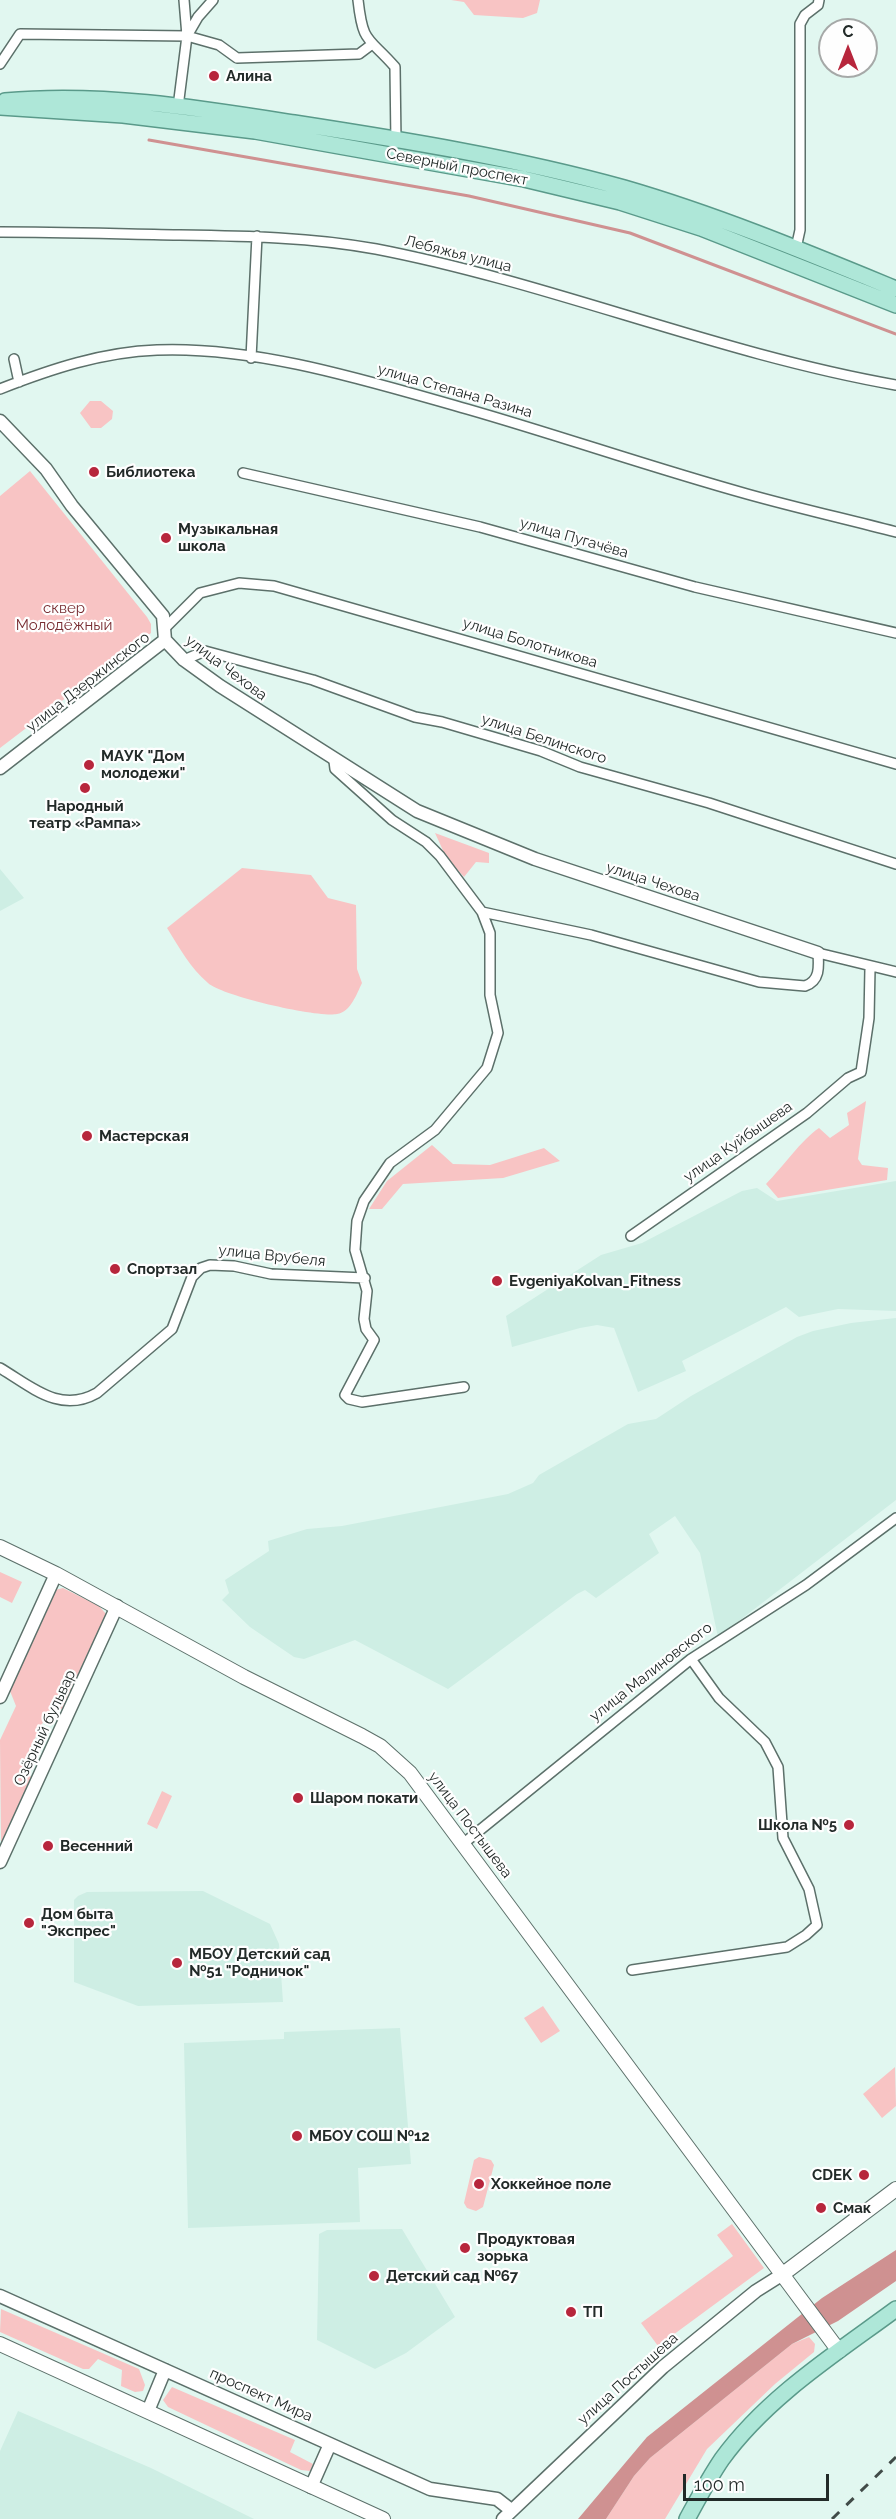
<!DOCTYPE html>
<html>
<head>
<meta charset="utf-8">
<style>
  body { margin:0 }
  #map { position:relative; width:896px; height:2519px; overflow:hidden; background:#e1f7f0; font-family:Raleway,sans-serif }
  canvas { display:block }
  .north { position:absolute; left:818px; top:18px; width:60px; height:60px; box-sizing:border-box; background:#fefefe; border:2px solid #a6a9a8; border-radius:50%; rotate:0deg; font-size:16px; font-weight:700; line-height:24px; text-align:center; color:#222a28 }
  .north::after { content:''; display:block; margin:auto; width:21px; height:27px; background:#b7263c; clip-path:polygon(50% 0,100% 100%,50% 72%,0 100%) }
  .scale { position:absolute; left:683px; top:2474px; width:146px; height:27px; box-sizing:border-box; border:3px solid #222a28; border-top:0; padding-left:8px; font-size:18px; line-height:21px; white-space:nowrap; color:#222a28; -webkit-text-stroke:4px #fefefe; paint-order:stroke }
</style>
</head>
<body>
<div id="map">
<canvas width="896" height="2519"></canvas>
<div class="north">С</div>
<div class="scale">100 m</div>
</div>
<script>
const ctx = document.querySelector('canvas').getContext('2d');
ctx.lineJoin = 'round';
function paint(path, color) { ctx.fillStyle = color; ctx.fill(path, 'evenodd'); }
function trace(path, color, width, dash) { ctx.strokeStyle = color; ctx.lineWidth = width; ctx.lineCap = dash ? 'butt' : 'round'; ctx.setLineDash(dash || []); ctx.stroke(path); }
function write(font, color, halo, rows, align = 'center') {
  ctx.font = font + ' Raleway,sans-serif'; ctx.lineWidth = 4.5; ctx.setLineDash([]); ctx.textBaseline = 'middle'; ctx.strokeStyle = halo; ctx.fillStyle = color; for (const [text, x, y, turn = 0] of rows) {
    ctx.save(); ctx.translate(x, y); ctx.rotate((+turn || 0) * Math.PI / 180); ctx.textAlign = isNaN(turn) ? turn : align; if (halo) ctx.strokeText(text, 0, 0); ctx.fillText(text, 0, 0); ctx.restore();
  }
}
paint(new Path2D(`
  M0,869L24,898L0,911Z
  M896,1181V1311L838,1309L799,1317L786,1307L682,1361L686,1371L638,1392L614,1328L597,1325L580,1328L512,1347L506,1316L601,1255L642,1243L742,1191L757,1188L777,1201Z
  M896,1318V1500L718,1637L700,1553L675,1516L649,1534L659,1553L596,1598L585,1590L577,1594L448,1689L355,1640L304,1659L294,1657L250,1627L222,1600L229,1593L225,1580L269,1551L268,1541L307,1529L342,1526L508,1494L533,1483L539,1475L628,1424L656,1419L691,1396L797,1337L813,1331L851,1323Z
  M203,1891L270,1924L279,1944L283,2002L138,2006L74,1982V1900L78,1896L87,1892Z
  M400,2028L411,2164L358,2168L360,2222L188,2228L184,2043L284,2039V2032Z
  M402,2229L455,2317L406,2353L375,2369L317,2340L319,2234L327,2230Z
  M18,2411L151,2468L254,2519H0V2451Z`), '#ceeee4');
paint(new Path2D(`
  M451,0H540L537,13L523,18L474,15L464,2Z
  M90,401H101L113,411L112,419L101,428H91L80,413Z
  M30,471L147,617L151,624V633L0,748V496Z
  M435,833L489,853V863L476,862L464,877L446,857Z
  M242,868L311,875L328,898L356,905L357,969L362,983C357,993 351,1012 337,1014C318,1018 222,996 208,983C190,968 179,947 167,928Z
  M866,1101L858,1159L862,1165L888,1168L887,1180L778,1198L766,1184C782,1168 802,1139 819,1128L830,1138L849,1125L847,1113Z
  M432,1145L453,1164L490,1165L544,1148L560,1161L503,1178L403,1184L382,1209H369L387,1181Z
  M0,1572L22,1582L12,1603L0,1597Z
  M63,1588L99,1606L106,1614L62,1709L48,1712L22,1765L31,1777L1,1843L0,1740L16,1706L8,1686L55,1590Z
  M162,1791L172,1796L157,1829L147,1824Z
  M543,2006L560,2031L541,2043L524,2018Z
  M895,2067L896,2106L882,2118L863,2094Z
  M479,2157L491,2160L494,2165L483,2207L476,2211L467,2208L464,2203L474,2160Z
  M732,2224L764,2268L658,2346L641,2323L733,2256L717,2235Z
  M1,2309L139,2369L145,2385L143,2391L135,2392L121,2386L122,2370L98,2359L89,2369H83L0,2332Z
  M809,2337L815,2344L814,2352L775,2384L707,2449L665,2519H606L634,2476L650,2458L792,2344Z
  M172,2387L295,2440L290,2452L313,2464L310,2471L301,2470L168,2407L163,2400Z`), '#f8c4c4');
paint(new Path2D(`
  M896,2250V2281L838,2321L792,2344L650,2458L634,2476L606,2519H578L647,2437L822,2298Z`), '#cf9191');
trace(new Path2D(`
  M149,140L469,196L630,233L896,334`), '#cf9191', 3);
const minor = new Path2D(`
  M358,0C363,45 368,36 395,67L396,143
  M187,36L198,17L213,0
  M0,64L20,34L187,36L219,45L237,58L359,54L371,45
  M178,107L187,36L184,0
  M0,232C60,232 119,234 179,235C244,236 312,237 376,249C552,283 719,354 896,385
  M796,248L800,230V24L805,15L818,5L819,0
  M251,358L257,236
  M14,359L19,382
  M0,389C51,369 102,352 157,350C258,346 371,382 467,409C561,436 653,468 747,494C797,508 846,519 896,532
  M243,473L480,527L695,587L896,633
  M166,627L200,593L239,583L274,586L896,764
  M184,660L205,651L313,680L415,717L442,722L541,751L580,767L709,803L896,864
  M334,761L335,769L392,820L426,842L440,856L482,912L490,933V995L498,1033L487,1068L435,1130L390,1163L364,1201L357,1221L355,1250L367,1291L364,1319L366,1329L374,1340L345,1395L349,1399L362,1402L464,1387
  M482,912L591,935L759,982L805,986C820,981 819,967 818,953L896,972
  M631,1236L807,1113L848,1078L861,1072L869,1018L870,968
  M0,1368C32,1387 60,1414 97,1393L172,1329L192,1277L201,1268L210,1265L234,1266L271,1274L365,1278
  M464,1843L691,1659L806,1585L896,1518
  M632,1970L787,1947L806,1935L817,1925L809,1889L783,1838L778,1767L765,1742L719,1698L691,1659`);
const tertiary = new Path2D(`
  M0,421L46,469L72,506L163,616L165,640
  M165,640L184,660L220,686L417,811L535,859L818,953
  M0,768L165,640
  M0,1697L56,1574
  M0,1862L117,1606
  M0,2296L430,2489L497,2499L511,2510
  M148,2411L165,2370
  M311,2487L330,2444
  M503,2519L663,2367L756,2291L783,2274`);
const secondary = new Path2D(`
  M0,1547L56,1574L244,1677L362,1736L380,1746L410,1773L839,2351
  M783,2274L896,2189
  M0,2344L383,2519`);
const primary = new Path2D(`
  M5,101C101,92 199,108 294,123C404,140 516,158 624,188C717,215 806,252 896,289
  M0,107L123,115L255,131L524,179L620,202L701,228L896,305
  M687,2519C698,2499 709,2478 722,2459C767,2397 835,2354 896,2309`);
trace(minor, '#5c706a', 12);
trace(tertiary, '#5c706a', 15);
trace(secondary, '#5c706a', 16);
trace(primary, '#5a9a8a', 18);
trace(minor, '#fff', 9);
trace(tertiary, '#fff', 12);
trace(secondary, '#fff', 14);
trace(primary, '#aee7d8', 15);
trace(new Path2D(`
  M832,2519L896,2457`), '#414b48', 3, [10, 10]);
for (const [x, y, r, color] of [
  [214,76,6,"#b7263c"],
  [94,472,6,"#b7263c"],
  [166,538,6,"#b7263c"],
  [89,765,6,"#b7263c"],
  [85,788,6,"#b7263c"],
  [87,1136,6,"#b7263c"],
  [115,1269,6,"#b7263c"],
  [497,1281,6,"#b7263c"],
  [298,1798,6,"#b7263c"],
  [849,1825,6,"#b7263c"],
  [48,1846,6,"#b7263c"],
  [29,1923,6,"#b7263c"],
  [177,1963,6,"#b7263c"],
  [297,2136,6,"#b7263c"],
  [864,2175,6,"#b7263c"],
  [479,2184,6,"#b7263c"],
  [821,2208,6,"#b7263c"],
  [465,2248,6,"#b7263c"],
  [374,2276,6,"#b7263c"],
  [571,2312,6,"#b7263c"]
]) { const dot = new Path2D(); dot.arc(x, y, r, 0, 2 * Math.PI); ctx.fillStyle = color; ctx.fill(dot); trace(dot, '#fefefe', 2); }
write('bold 15px', '#222a28', '#fefefe', [
  ["Алина",226,76],
  ["Библиотека",106,472],
  ["Музыкальная",178,529],
  ["школа",178,546],
  ["МАУК \"Дом",101,756],
  ["молодежи\"",101,773],
  ["Народный",85,806,"center"],
  ["театр «Рампа»",85,823,"center"],
  ["Мастерская",99,1136],
  ["Спортзал",127,1269],
  ["EvgeniyaKolvan_Fitness",509,1281],
  ["Шаром покати",310,1798],
  ["Школа №5",837,1825,"right"],
  ["Весенний",60,1846],
  ["Дом быта",41,1914],
  ["\"Экспрес\"",41,1931],
  ["МБОУ Детский сад",189,1954],
  ["№51 \"Родничок\"",189,1971],
  ["МБОУ СОШ №12",309,2136],
  ["CDEK",852,2175,"right"],
  ["Хоккейное поле",491,2184],
  ["Смак",833,2208],
  ["Продуктовая",477,2239],
  ["зорька",477,2256],
  ["Детский сад №67",386,2276],
  ["ТП",583,2312]
], 'left');
write('15px', '#222a28', '#fefefe', [
  ["Северный проспект",457,167,11],
  ["Лебяжья улица",458,254,14],
  ["улица Степана Разина",455,391,16],
  ["улица Пугачёва",574,538,16],
  ["улица Болотникова",530,643,17],
  ["улица Чехова",226,668,37],
  ["улица Дзержинского",88,682,-38],
  ["улица Белинского",544,739,18],
  ["улица Чехова",653,882,18],
  ["улица Куйбышева",738,1142,-35],
  ["улица Врубеля",272,1256,6],
  ["улица Малиновского",651,1672,-38],
  ["Озёрный бульвар",45,1728,-65],
  ["улица Постышева",470,1825,53],
  ["улица Постышева",628,2379,-42],
  ["проспект Мира",261,2395,24]
]);
write('15px', '#782d32', '#fefefe', [
  ["сквер",64,608],
  ["Молодёжный",64,625]
]);
</script>
</body>
</html>
